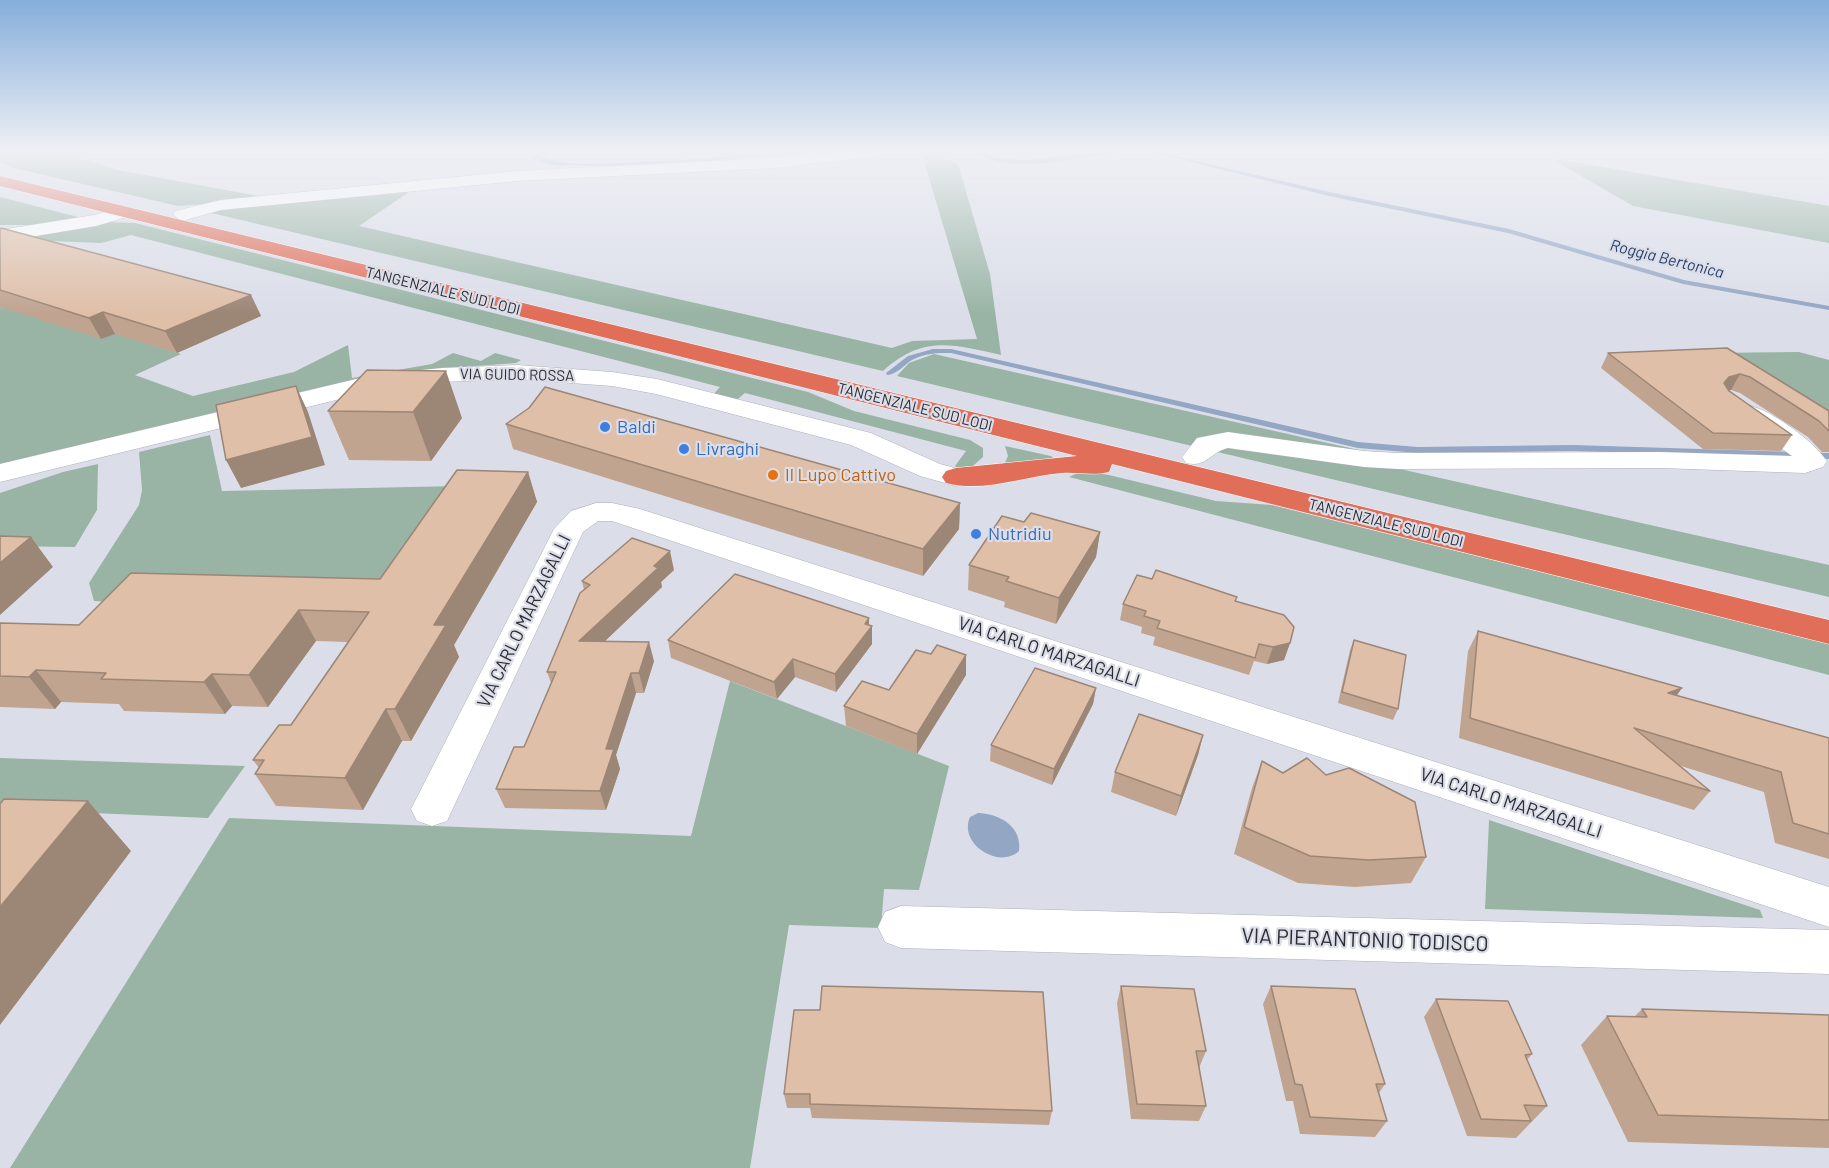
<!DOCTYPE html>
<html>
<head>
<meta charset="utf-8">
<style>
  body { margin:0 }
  canvas { display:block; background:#dbdee9 }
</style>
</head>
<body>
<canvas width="1829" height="1168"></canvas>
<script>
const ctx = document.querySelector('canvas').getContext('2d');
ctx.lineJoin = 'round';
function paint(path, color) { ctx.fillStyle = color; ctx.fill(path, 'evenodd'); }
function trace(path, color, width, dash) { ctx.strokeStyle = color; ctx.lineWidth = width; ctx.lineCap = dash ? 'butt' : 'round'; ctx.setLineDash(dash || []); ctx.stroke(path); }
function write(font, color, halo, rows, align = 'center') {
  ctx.font = font + ' Barlow,sans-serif'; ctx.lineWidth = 4.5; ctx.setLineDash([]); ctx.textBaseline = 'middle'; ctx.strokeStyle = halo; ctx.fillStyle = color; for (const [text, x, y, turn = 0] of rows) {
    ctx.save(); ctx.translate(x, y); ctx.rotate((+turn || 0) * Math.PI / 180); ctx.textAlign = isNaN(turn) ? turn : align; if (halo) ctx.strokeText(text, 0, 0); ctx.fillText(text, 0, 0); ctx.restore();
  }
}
paint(new Path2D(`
  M0,151H61L118,170L258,196L255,200L178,206L14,168L0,162Z
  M921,151H930L958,164L990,274L1001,355C952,344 923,335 883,371L207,212L213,209L412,190L359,226L892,348L912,341L977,339Z
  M1550,158L1829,206V243L1633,206Z
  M0,197L86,219L46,225H0Z
  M107,222L135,223L808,392L854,411L970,440L983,448V457L973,466L957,468L955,466L966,451L745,393L733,403L711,397L720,387L131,235L101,243L0,239Z
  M0,307L123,331L120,335L181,354L135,375L193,396L294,372L348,345L352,378L432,364L453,353L481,361L495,353L521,360L516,363L408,371L0,468Z
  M1799,352L1829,360V434L1704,353Z
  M934,354L1372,453L1398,464L1400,469L1829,565V597L897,376L909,363Z
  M210,435L222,491L458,486L380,598L151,604L94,601L89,583L139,505L142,490L139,452Z
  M1005,446L1051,456L1055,460L1002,469L1008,456Z
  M98,464L97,510L75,547L0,546V493L63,472Z
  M1082,471L1109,475L1216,501L1272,505L1829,644V675L1069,477Z
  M730,681L949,766L919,890L884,889L881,928L789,925L750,1168H10L229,818L691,836Z
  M0,758L245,766L208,818L0,809Z
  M1489,820L1760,910L1763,918L1485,909Z`), '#99b4a5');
paint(new Path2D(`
  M978,813C1001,814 1022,827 1019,851C998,870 958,843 970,817Z`), '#93a6c4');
paint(new Path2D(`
  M541,151H547L540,157C570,167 605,164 637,162C689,160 742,155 794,151H811L710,161L620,166L551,165L534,159V157Z
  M973,151H979L990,156L1004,159L1023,160L1117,151C1107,155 1095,156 1084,157C1050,163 1003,172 973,151Z
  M1146,151H1154L1329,192L1509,229L1684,280L1829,306V310L1683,284L1508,233L1329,196Z
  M933,349H951L1358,442L1418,447L1573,445L1829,453V459L1573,451L1418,453L1358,448L951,353C937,353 925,353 912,360C904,365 896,375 887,375L886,373L908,356Z`), '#93a6c4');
const street = new Path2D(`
  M839,151H886L878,156L773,168L517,181L221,210L182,221L173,215L175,211L221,200L517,171L773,158Z
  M124,207L133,212L130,216L96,226L0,242V230L94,215Z
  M517,365L612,372L657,379L871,433L940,464L966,471L970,477L966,483L956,486L920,476L851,445L656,394L612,386L517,379L442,382L373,391L0,482V464L373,375L442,368Z
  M1751,406C1774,412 1813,441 1827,461L1823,467L1805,473L1660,468L1398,469L1364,467L1228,448C1210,452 1207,468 1186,463L1182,457L1197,438L1228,432L1364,451L1398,453L1660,452L1792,456L1742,420L1738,414L1742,408Z
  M596,503H612L640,509L1829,887V927L612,521H598L583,532L447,821L432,826L417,821L411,809L554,529L571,511Z
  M901,906L1829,930V974L901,948L885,942L878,927L885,912Z`);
const highway = new Path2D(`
  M0,176L1829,620V644L1112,464L1109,472C1094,476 1078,472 1062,473C1024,476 984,493 946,483L942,477L946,471L956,468L1077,456L0,186Z`);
trace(street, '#adb0ba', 1);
trace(highway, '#fff', 1);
paint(street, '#fff');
paint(highway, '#e16e58');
paint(new Path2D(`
  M0,229L251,295L261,316L177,353L115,334L101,339L0,307Z
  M1727,348L1829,411V452H1822L1808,437L1740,393L1731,390H1729L1792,435L1781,451L1703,449L1601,368L1608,353Z
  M367,370L462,418L431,461L349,460L328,411Z
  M506,424L960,503L959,529L923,576L513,449Z
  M528,472L537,502L454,645L459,657L411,741H402L363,810L276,806L255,774L259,768L253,760L291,725L348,642L316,641L268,707L232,706L225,714L124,711L119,704L61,702L55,709L0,707V623L79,625L380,579Z
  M1024,522L1100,532L1096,557L1056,624L1004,607L1005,602L968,590L969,565Z
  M674,570L661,582L662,587L605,641L654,661L644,693H636L616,755L620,769L606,810L505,808L496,789L524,747L551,683L547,672L584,590L582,581Z
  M1152,579L1236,602L1290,643L1284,660L1267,664L1254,661L1249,675L1153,645L1155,637L1141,633L1142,627L1120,620L1123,604Z
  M869,625L872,626V644L836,692L795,677L777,699L671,658L668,640Z
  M1478,631L1677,696L1829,738V859L1775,843L1764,792L1681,766L1710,791L1694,810L1459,738L1468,651Z
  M1354,640L1398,709L1393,720L1338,703L1350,650Z
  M966,675L917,754L846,726L844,706L889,690Z
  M1096,688L1093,704L1052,785L990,761L991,745Z
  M1203,735L1198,755L1176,816L1111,792L1115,772Z
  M1262,761L1283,773L1326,775L1426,857L1411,883L1355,887L1298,883L1234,854L1252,788Z
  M1121,986L1206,1051L1199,1068L1206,1106L1199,1121L1131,1119L1117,1003Z
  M1271,986L1385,1084L1379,1093L1387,1121L1375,1137L1300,1134L1293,1101H1286L1263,1004Z
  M1436,999L1532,1054L1527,1060L1547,1106L1516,1138L1467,1136L1424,1017Z
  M1642,1009L1829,1015V1148L1628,1142L1581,1045L1607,1016L1634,1017Z
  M794,1010L1052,1111L1049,1125L812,1118L810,1108H787L784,1094Z`), '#c0a490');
paint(new Path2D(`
  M251,295L261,316L177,353L165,331Z
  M103,312L115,334L101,339L89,318Z
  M446,371L462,418L431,461L413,412Z
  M1740,374L1731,390L1720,393L1724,383L1729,377Z
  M296,386L308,412L325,465L241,488L226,460Z
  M528,472L537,502L454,645L459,657L411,741L395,709L434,625Z
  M960,503L959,529L923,576V549Z
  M1100,532L1096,557L1056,624L1059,598Z
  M31,537L53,567L0,615V563Z
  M670,551L674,570L661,582L662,587L585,660L579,641L654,566Z
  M299,610L316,641L268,707L249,675Z
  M869,618V630L872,626V644L836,692L835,674Z
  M649,642L654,661L644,693L639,673Z
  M1290,643L1284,660L1267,664L1273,647Z
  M966,655V675L917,754V734Z
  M793,659L795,677L777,699L774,682Z
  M36,670L61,702L55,709L29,677Z
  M631,673L636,693L616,755L620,769L606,810L600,791L606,749Z
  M212,674L232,706L225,714L204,682Z
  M1096,688L1093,704L1052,785L1054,769Z
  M1682,688L1668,708V693Z
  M386,709L402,741L363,810L345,778Z
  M1203,735L1198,755L1176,816L1181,796Z
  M88,801L131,851L0,1025V907Z`), '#9c8676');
const building = new Path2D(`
  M1,228L251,295L165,331L103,312L89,318L0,290V229Z
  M1727,348L1829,411V431L1819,421L1750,377L1740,374L1729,377L1724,383L1729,391L1792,435L1713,433L1608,353Z
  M367,370L446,371L413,412L328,411Z
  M296,386L312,437L226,460L216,405Z
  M545,387L960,503L923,549L506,424L529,408Z
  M457,470L528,472L434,625H446L395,709H386L345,778L255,774L264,760H253L279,725H291L369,612L299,610L249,675L212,674L204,682L101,679L106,673L36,670L29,677L0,676V623L79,625L131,573L380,579Z
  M1031,513L1100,532L1059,598L1006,581L1009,577L969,565L1002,516L1024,522Z
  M0,536L31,537L0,563Z
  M632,538L670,551L654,566L658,568L579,641L649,642L639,673H631L606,749H614L600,791L496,789L514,747H524L556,672H547L580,593L590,585L582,581Z
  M1156,570L1237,597L1235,601L1284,615L1294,627L1290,643L1273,647L1259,644L1255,658L1157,628L1160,621L1144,616L1146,611L1123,604L1137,575L1152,579Z
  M735,574L869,618L865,624L872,626L835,674L793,659L774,682L668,640Z
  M1478,631L1682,688L1668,693L1829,738V834L1793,823L1781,772L1634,728L1710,791L1470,718Z
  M1354,640L1406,655L1398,709L1342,692Z
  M937,645L966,655L917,734L844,706L862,681L889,690L916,650L931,654Z
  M1035,668L1096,688L1054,769L991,745Z
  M1139,714L1203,735L1181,796L1115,772Z
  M1307,758L1326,775L1349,768L1415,802L1426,857L1369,860L1310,856L1244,827L1262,761L1283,773Z
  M4,799L88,801L0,907V804Z
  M822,986L1043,992L1052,1111L810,1104V1094H784L794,1010H820Z
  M1121,986L1194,989L1206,1051H1196L1206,1106L1137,1104Z
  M1271,986L1355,989L1385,1084H1376L1387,1121L1310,1117L1302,1085L1295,1084Z
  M1436,999L1508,1001L1532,1054L1525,1055L1547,1106L1524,1105L1531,1121L1481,1119Z
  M1642,1009L1829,1015V1120L1658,1115L1607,1016L1647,1017Z`);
paint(building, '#dfbfa8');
trace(building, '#9c8676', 1.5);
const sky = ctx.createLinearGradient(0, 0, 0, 314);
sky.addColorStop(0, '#86aeda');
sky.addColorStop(0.48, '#eff0f5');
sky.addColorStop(1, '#eff0f500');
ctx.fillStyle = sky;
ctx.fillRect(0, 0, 1829, 314);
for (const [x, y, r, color] of [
  [605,427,6,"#3f7fe0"],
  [684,449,6,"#3f7fe0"],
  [773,475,6,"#e8710a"],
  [976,534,6,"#3f7fe0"]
]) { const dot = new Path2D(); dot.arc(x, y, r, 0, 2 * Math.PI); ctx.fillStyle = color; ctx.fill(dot); trace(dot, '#dbdee9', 2); }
write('15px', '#2b2c30', '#dbdee9', [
  ["TANGENZIALE SUD LODI",443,291,14],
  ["VIA GUIDO ROSSA",517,375,1],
  ["TANGENZIALE SUD LODI",915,407,14],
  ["TANGENZIALE SUD LODI",1386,523,14]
]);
write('italic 16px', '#264069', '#dbdee9', [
  ["Roggia Bertonica",1667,259,14]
]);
write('18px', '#366cbe', '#dbdee9', [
  ["Baldi",617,427],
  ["Livraghi",696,449],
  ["Nutridiu",988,534]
], 'left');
write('18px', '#c56008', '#dbdee9', [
  ["Il Lupo Cattivo",785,475]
], 'left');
write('18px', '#2b2c30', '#dbdee9', [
  ["VIA CARLO MARZAGALLI",524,621,-64],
  ["VIA CARLO MARZAGALLI",1049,652,18],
  ["VIA CARLO MARZAGALLI",1511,803,18]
]);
write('21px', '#2b2c30', '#dbdee9', [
  ["VIA PIERANTONIO TODISCO",1365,940,2]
]);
</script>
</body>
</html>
